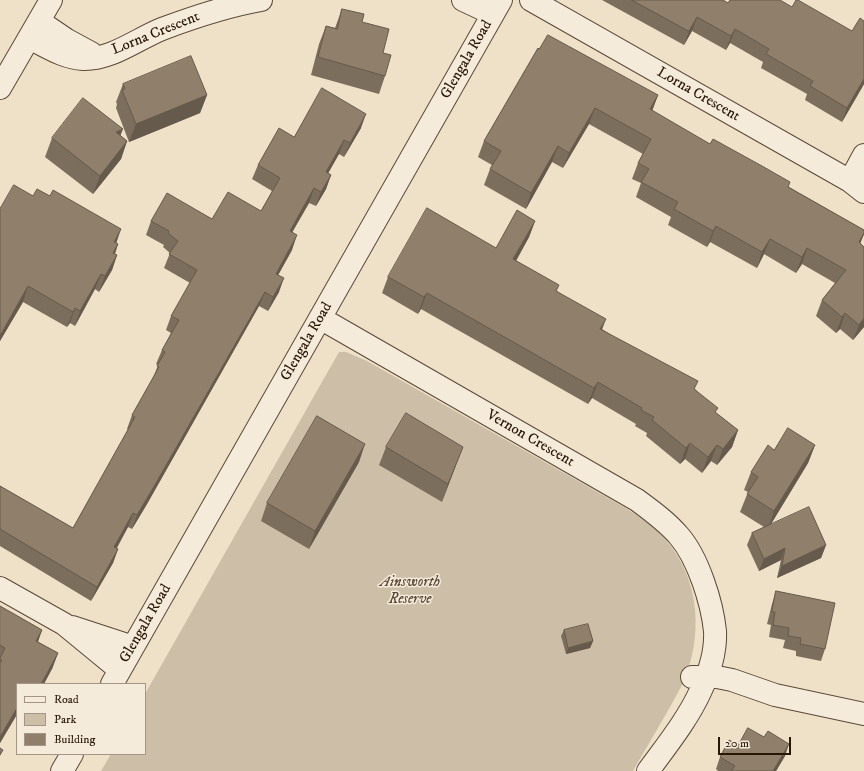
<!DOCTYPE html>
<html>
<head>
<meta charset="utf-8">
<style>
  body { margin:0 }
  #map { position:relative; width:864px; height:771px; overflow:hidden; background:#efe0c8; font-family:"IM FELL DW Pica",serif }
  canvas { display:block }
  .legend { position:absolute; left:16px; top:683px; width:130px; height:72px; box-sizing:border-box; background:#f5ebdb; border:1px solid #a39686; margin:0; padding:5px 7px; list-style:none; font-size:12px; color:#291706 }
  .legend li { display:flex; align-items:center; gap:8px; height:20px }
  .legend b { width:20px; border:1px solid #a39686 }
  .scale { position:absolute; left:718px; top:737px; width:73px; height:18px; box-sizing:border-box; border:2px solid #291706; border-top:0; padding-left:5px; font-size:12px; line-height:14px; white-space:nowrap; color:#291706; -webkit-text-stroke:3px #f5ebdb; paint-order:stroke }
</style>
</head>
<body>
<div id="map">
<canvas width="864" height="771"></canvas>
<ul class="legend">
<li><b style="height:5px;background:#f5ebdb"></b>Road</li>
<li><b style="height:11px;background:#cdbea7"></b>Park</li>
<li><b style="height:11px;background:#90806b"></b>Building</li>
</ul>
<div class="scale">20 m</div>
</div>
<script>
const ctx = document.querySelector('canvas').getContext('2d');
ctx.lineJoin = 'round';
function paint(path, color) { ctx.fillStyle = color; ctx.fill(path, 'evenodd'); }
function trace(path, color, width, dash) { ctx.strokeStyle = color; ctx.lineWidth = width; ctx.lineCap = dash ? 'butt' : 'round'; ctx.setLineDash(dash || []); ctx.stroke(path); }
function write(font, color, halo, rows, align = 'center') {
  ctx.font = font + ' "IM FELL DW Pica",serif'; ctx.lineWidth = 3; ctx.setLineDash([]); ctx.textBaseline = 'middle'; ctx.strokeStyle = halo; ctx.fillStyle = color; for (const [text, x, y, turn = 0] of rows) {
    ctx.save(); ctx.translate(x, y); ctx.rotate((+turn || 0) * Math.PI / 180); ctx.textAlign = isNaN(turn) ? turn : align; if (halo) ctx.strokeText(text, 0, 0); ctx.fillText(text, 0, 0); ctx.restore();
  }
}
paint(new Path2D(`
  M339,352H346L367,361L624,507C639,516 653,526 665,539C701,579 704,639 681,687C666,715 649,743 633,771H101L111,754H145V694Z`), '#cdbea7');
const minor = new Path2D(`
  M463,0L493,14
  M531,0L850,181L864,192
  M39,21L67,40L91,53
  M29,38C46,46 63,58 83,59C111,60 137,39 162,29C194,17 227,6 261,0
  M0,88L51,0
  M850,181L864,155
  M320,318L637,500C652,511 667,522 679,536C698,558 712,602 715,631C716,650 709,673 701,690C688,719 667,745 648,771
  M0,588L64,624L120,670
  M72,627L133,647
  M692,677H717L732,680L775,695L864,714
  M112,684L501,0
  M62,771L72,754`);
trace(minor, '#5a4936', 24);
trace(minor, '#f5ebdb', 22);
paint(new Path2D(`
  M602,0H723L728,3L792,7L852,31L864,21V84L842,122L805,100L807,94L761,68L763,62L730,43L726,50L692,31L684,45Z
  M342,9L362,22L383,53L385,76L379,94L311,75L319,44L326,26L335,28Z
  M538,48L658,95L652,111L710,144L789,187L864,230V234L860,244L864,327L853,340L840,329L836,333L816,316L822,300L835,283L802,264L796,273L764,254L757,268L710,242L707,247L668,225L671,217L636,197L641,183L632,179L638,163L643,154L589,124L563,168L552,162L526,209L484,185L490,169L492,165L478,157L484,141Z
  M123,84L207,95L200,113L129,142L116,108L117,104L116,102Z
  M361,128L344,157L339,154L328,173L331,175L326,189L316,206L309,203L292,232V250L278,275L279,292L268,311L259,306L147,504L132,529L128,527L117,548L118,549L113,563L91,601L0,546V486L73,528L128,430L127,429L132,415L153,378L158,365L156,364L162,350L171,333L166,330L171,316L190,283L164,268L170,253L163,247L164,245L146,235L151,221L212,219L261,211L272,191L252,179L258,165L294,137Z
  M121,136L127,141L121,159L93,194L45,157L52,138Z
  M33,196L118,244L115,254L117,255L112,270L99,292L95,289L75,326L70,323L67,327L23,302L0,341V209Z
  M535,221L529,237L516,261L557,291L602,329L695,389L716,413L738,430L732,447L717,465L711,461L702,473L685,459L680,464L646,436L647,433L635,426L636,424L592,398L588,404L421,309L418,314L382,293L388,277L496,248Z
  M815,445L808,463L771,524L826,545L821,558L777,578L781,560L759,571L747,545L752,533L764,527L740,512L748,492L744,490L751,472L774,450Z
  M386,447L456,465L442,502L379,465Z
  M359,462L309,549L261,521L267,503Z
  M776,591L825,649L821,661L796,656V651L783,648L785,640L769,637L771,625L767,624L772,604Z
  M0,606L42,630L38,642L58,653L52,669L17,684V717L16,716L0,743Z
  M564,630L593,641L590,648L566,654L561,636Z
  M738,745L785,756L776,771H718L716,769L720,757Z`), '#7c6e5c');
paint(new Path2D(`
  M697,17L692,31L684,45L689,31Z
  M735,29L730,43L726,50L731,36Z
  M864,79V84L842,122L847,108Z
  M207,95L200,113L129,142L136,124Z
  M658,95L652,111L650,109Z
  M595,108L589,124L563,168L569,153Z
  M366,114L361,128L344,157L350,143Z
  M123,129L116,147V132Z
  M344,140L339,154L321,186L326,172Z
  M127,141L121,159L93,194L100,176Z
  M558,146L552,162L526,209L531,193Z
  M331,175L326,189L316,206L321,192Z
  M314,188L309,203L285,245L290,231Z
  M535,221L529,237L508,275L513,259Z
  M716,226L710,242L707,247L713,231Z
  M121,229L116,244L114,242Z
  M864,233V234L859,246V242Z
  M297,235L292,250L271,288L276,274Z
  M770,239L764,254L757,268L762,252Z
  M118,244L113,259V253Z
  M807,248L802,264L796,273L802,257Z
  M117,255L112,270L99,292L105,276Z
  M101,274L95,289L75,326L80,311Z
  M284,278L279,292L268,311L273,297Z
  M28,286L23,302L0,341V336Z
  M265,292L259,306L147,504L132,529L137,515Z
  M427,293L421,309L418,314L424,297Z
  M75,308L70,323L67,327L73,312Z
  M845,313L840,329L836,333L842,317Z
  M864,318V327L853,340L859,325Z
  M606,319L600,335V329Z
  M598,382L592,398L588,404L594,388Z
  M738,430L732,447L717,465L723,449Z
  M690,443L685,459L680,464L686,448Z
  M365,444L359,462L309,549L315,531Z
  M717,445L711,461L702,473L708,457Z
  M815,445L808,463L768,529L774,511Z
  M463,447L456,465L442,502L448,484Z
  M133,513L128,527L109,561L114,547Z
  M826,545L821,558L777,578L782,566Z
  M785,548L781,560L759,571L764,559Z
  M118,549L113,563L91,601L97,587Z
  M42,630L36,646V641Z
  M593,641L590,648L566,654L568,648Z
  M58,653L52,669L44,684H41Z
  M17,708V712L16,716L0,743V737Z
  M789,744L785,756L776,771H773Z`), '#655a4b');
const building = new Path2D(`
  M632,0H723L728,3L730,0H780L792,7L796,0H798L852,31L860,18L864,21V79L847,108L810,86L813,81L766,54L769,49L735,29L731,36L697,17L689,31Z
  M342,9L364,14L362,22L389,29L383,53L391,55L385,76L318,57L326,26L337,29Z
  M548,35L658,95L650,109L710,144L713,139L762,166L790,182L788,187L864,230V233L859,242L864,247V318L859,325L845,313L842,317L822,300L846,270L807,248L802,257L770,239L762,252L716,226L713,231L674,209L678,202L641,182L649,169L638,163L651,139L595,108L569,153L558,146L531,193L490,169L501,151L484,141L538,48L539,49Z
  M191,56L207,95L136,124L122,90L125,89L123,84Z
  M322,88L366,114L350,143L344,140L326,172L331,175L321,192L314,188L290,231L297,235L276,274L284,278L273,297L265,292L152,490L137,515L133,513L114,547L118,549L97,587L0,529V486L73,528L135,417L132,415L159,367L157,366L165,352L162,350L179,320L171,316L197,270L169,254L178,241L168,233L169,231L151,221L167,193L212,219L228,192L261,211L280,178L258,165L279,128L294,137Z
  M83,98L123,129L116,132L127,141L100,176L52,138Z
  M14,185L33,196L37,189L50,196L53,190L121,229L114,242L118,244L113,253L117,255L105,276L101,274L80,311L75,308L73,312L28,286L0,336V209Z
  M427,208L496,248L517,210L535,221L513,259L559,285L556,291L606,319L600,329L698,381L694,389L718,408L715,412L738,430L723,449L717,445L708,457L690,443L686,448L652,420L654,417L641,410L642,408L598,382L594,388L427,293L424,297L388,277Z
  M406,413L463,447L448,484L386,447Z
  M317,416L365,444L315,531L267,503Z
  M788,428L815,445L774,511L747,494L758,477L751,472L768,445L774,450Z
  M809,507L826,545L782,566L785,548L764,559L752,533Z
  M776,591L835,603L825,649L800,644L801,638L788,636L789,628L773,625L775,612H772Z
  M0,606L42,630L36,641L58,653L41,684H17V708L0,737V663L2,660L0,659V658L5,648L0,645Z
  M588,624L593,641L568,648L564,630Z
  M748,728L764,737L768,731L789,744L773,771H731L735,766L720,757L729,740L738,745Z
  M0,748L3,750L0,755Z`);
paint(building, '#90806b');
trace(building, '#655a4b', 1);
write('15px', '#291706', '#f5ebdb', [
  ["Lorna Crescent",156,34,-22],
  ["Glengala Road",467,60,-60],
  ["Lorna Crescent",698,95,30],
  ["Glengala Road",307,342,-60],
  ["Vernon Crescent",530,439,30],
  ["Glengala Road",146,624,-60]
]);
write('italic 15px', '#5a4936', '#f5ebdb', [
  ["Ainsworth",410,583],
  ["Reserve",410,600]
]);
</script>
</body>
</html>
